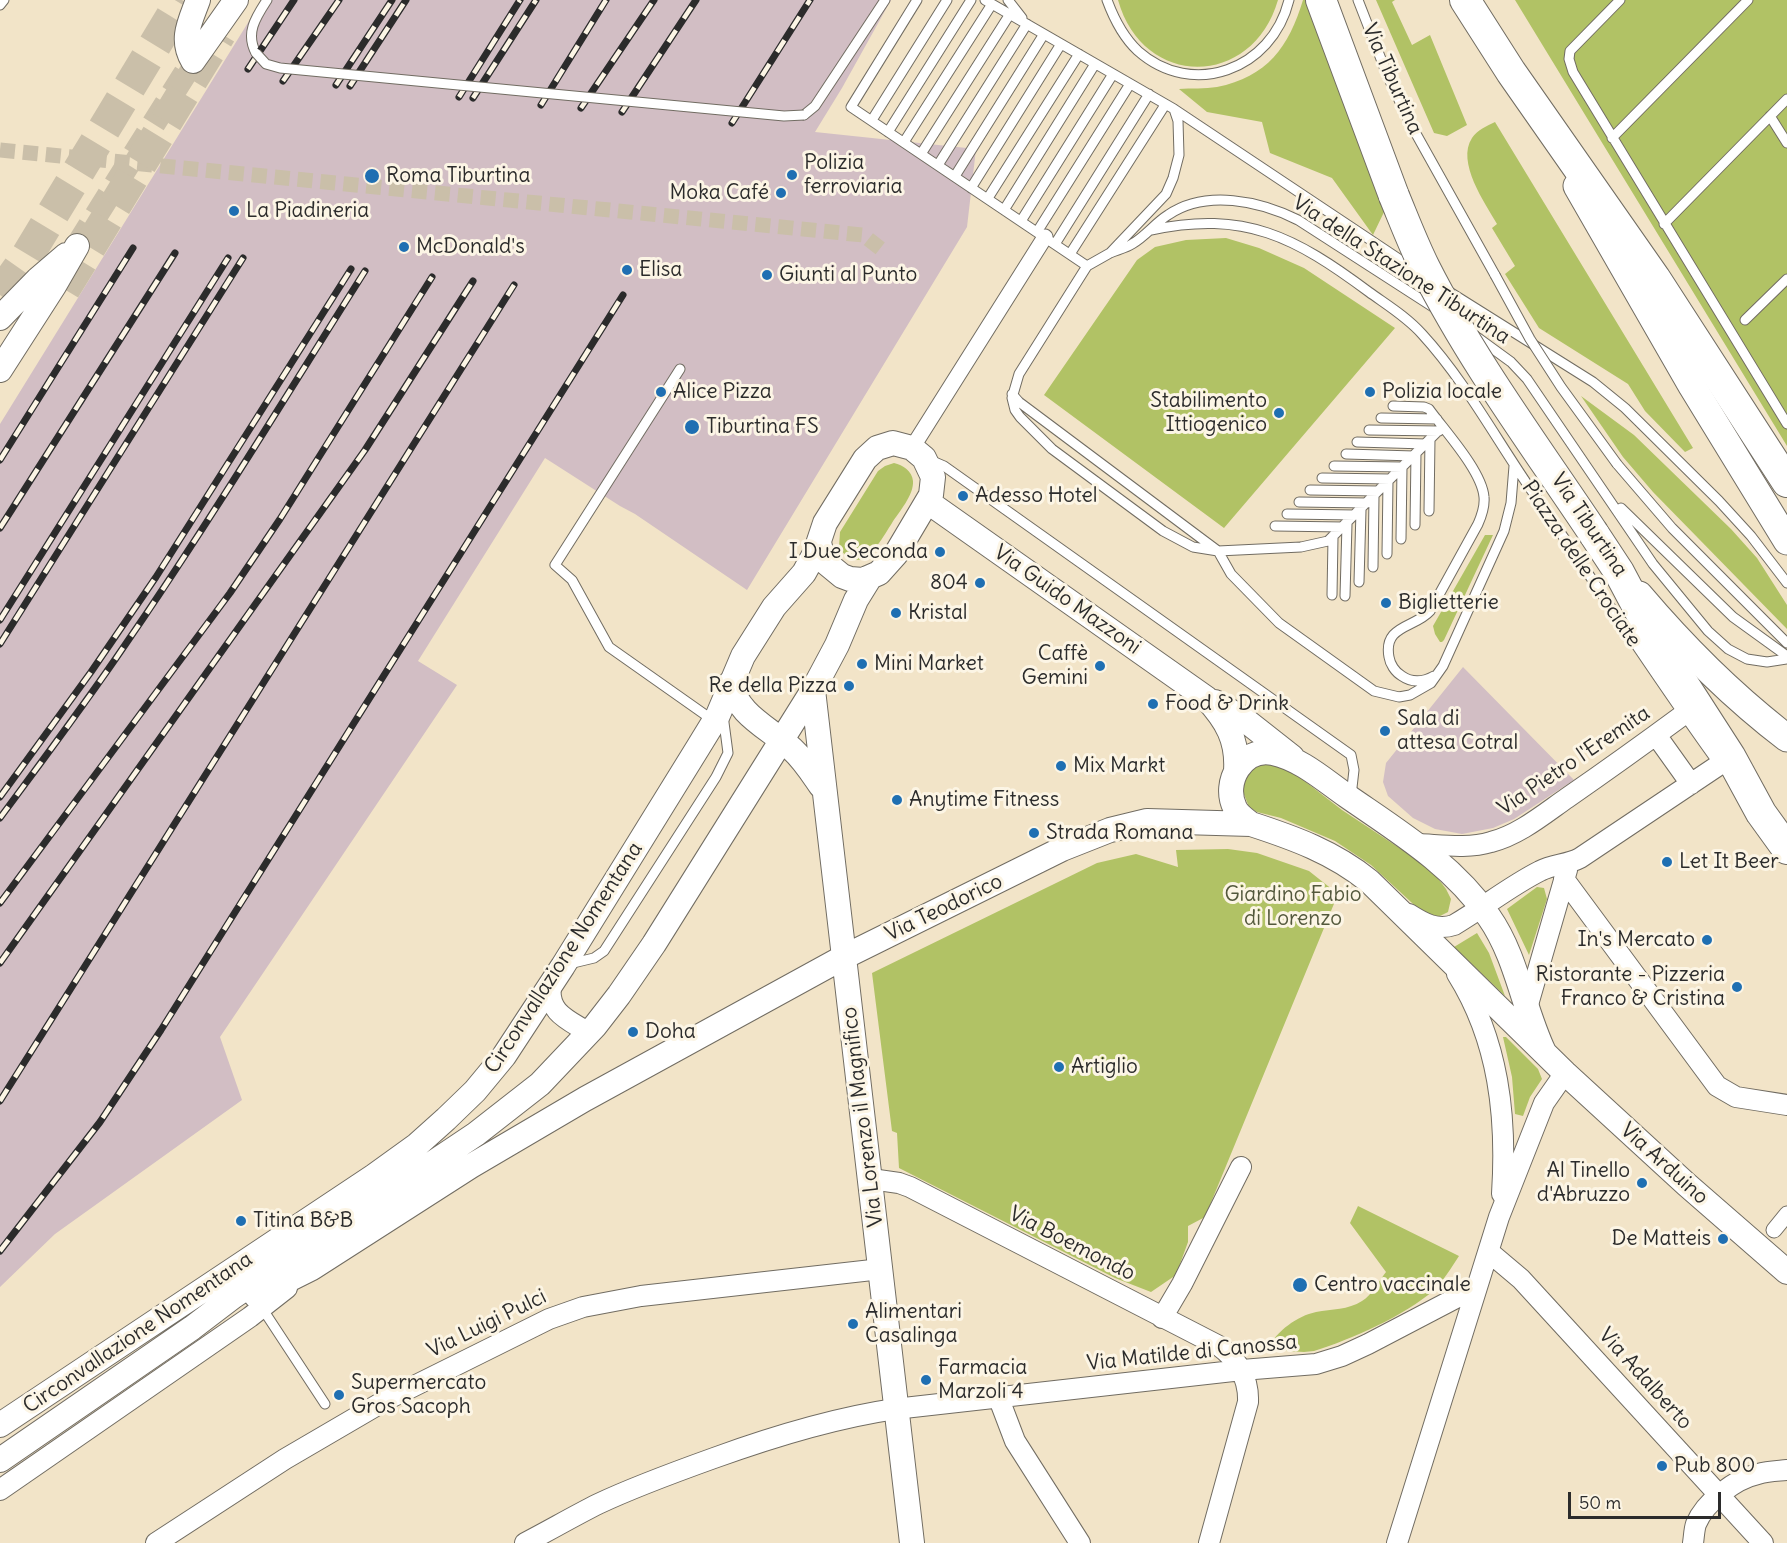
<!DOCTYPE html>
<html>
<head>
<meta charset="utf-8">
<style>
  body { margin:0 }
  #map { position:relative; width:1787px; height:1543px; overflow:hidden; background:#f2e4c8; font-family:Delius,sans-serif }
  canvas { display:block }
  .scale { position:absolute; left:1568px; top:1492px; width:153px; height:27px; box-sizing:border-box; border:3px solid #2b2b2b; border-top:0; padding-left:8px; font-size:18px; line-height:21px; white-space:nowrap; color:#2b2b2b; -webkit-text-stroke:4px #fcf5e5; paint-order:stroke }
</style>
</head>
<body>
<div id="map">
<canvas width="1787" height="1543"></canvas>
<div class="scale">50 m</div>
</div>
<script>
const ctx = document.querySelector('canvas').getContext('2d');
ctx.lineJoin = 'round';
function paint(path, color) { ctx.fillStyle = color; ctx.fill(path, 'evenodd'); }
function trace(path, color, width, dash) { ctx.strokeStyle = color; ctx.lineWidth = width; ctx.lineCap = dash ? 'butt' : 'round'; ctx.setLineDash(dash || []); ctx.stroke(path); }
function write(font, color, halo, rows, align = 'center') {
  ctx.font = font + ' Delius,sans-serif'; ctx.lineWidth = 6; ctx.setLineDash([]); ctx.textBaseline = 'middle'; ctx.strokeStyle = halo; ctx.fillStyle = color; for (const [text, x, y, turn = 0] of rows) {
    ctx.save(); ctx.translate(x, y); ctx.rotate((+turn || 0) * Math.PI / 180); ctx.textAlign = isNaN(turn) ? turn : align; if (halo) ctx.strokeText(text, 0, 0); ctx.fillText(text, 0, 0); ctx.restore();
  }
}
paint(new Path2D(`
  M262,0H891L842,88L815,132L976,149L967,227L747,590L635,514L620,506L545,458L418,661L457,685L220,1037L242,1100L55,1234L0,1287V424Z
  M1463,667L1574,780L1514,819L1493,828L1462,834L1435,829L1413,818L1388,796L1383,782L1386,763Z`), '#d2bec4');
paint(new Path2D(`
  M1118,0H1278C1252,89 1143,89 1118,0Z
  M1303,0H1308L1384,212L1373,235L1332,178L1270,153L1262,122L1207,112L1179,89C1191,88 1205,89 1217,87C1267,77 1289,47 1303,0Z
  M1376,0H1395L1392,2L1412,45L1430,35L1467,125L1447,136L1434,133Z
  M1515,0H1787V446Z
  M1495,122L1693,448L1685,452L1645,411L1628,384L1539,328L1505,274L1515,266L1492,228L1497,224C1485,203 1456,162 1472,138C1477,130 1487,126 1495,122Z
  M1226,238L1259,248L1304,268L1395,328L1224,528L1044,395L1137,260L1155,247L1186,240Z
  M1581,396L1634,435L1731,529L1757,558L1787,605V629L1653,492L1623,457Z
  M894,463C903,465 912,471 913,481C914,495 899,512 892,523C881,540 860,581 839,547L840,532L878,471L885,466Z
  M1485,535H1493L1444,640L1442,642H1440L1435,634L1433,626Z
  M1268,763L1289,769L1342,810L1416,859L1437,877L1446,889L1451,899L1448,912L1436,918L1425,915L1371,865L1335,841L1281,818L1257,812L1249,807L1243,792L1244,784L1248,773L1256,767Z
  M1228,849L1257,853L1309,871L1338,894L1205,1217L1188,1226V1242L1176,1275L1151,1292L1115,1278L899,1168L897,1133L892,1131L872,973L1097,863L1136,854L1178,867L1176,850Z
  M1537,887L1544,888L1547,899L1529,955L1507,909Z
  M1477,933L1489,953L1505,996L1454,947Z
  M1503,1037H1506L1538,1069L1542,1079L1530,1097L1523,1116L1515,1114L1512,1077Z
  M1358,1206L1459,1256C1451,1268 1444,1280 1434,1290C1406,1315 1350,1340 1314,1351L1304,1352L1272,1350L1268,1348C1277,1331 1297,1316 1316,1312C1332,1309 1348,1310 1362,1301C1372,1295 1379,1281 1386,1272L1350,1223Z`), '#b1c265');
trace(new Path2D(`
  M0,150L863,235L881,249`), '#cabfa9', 15, [15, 8]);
trace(new Path2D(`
  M77,246L193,61`), '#cabfa9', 24, [24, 12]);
trace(new Path2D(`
  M64,289L220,33
  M0,295L26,258L182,0`), '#cabfa9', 33, [33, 16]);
const service = new Path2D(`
  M917,0L851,107L1087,266
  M985,0L1174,109L1414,269
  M1008,0L1022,18
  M1107,0C1114,19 1123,37 1138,51C1192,99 1272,70 1289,0
  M1358,0L1388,77L1410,123L1495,275
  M1620,0L1570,51L1569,59L1573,72L1787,424
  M0,5L4,0
  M256,53C245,33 256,17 267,0
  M1174,109L1178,121L1179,155L1173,178L1166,194L1110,253L1087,266L1019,374L1012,398L1015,410L1020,417L1052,449L1163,531L1193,547L1218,551L1301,547L1328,541L1437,432
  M804,115L815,106L885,0
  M1770,116L1787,143
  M872,120L947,0
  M888,132L971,0
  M1612,138L1748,0
  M904,142L992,4
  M921,154L1010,14
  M938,165L1027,24
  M955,176L1044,34
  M971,188L1061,44
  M988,198L1079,54
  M1004,210L1095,64
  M1021,221L1113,74
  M1664,224L1787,99
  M1151,230C1245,210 1295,237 1369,292C1387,305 1407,317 1422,334C1466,382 1497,441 1534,494C1595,582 1653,673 1716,760
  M1037,232L1130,84
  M1055,244L1149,94
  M1110,253C1117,250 1126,248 1132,244C1146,236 1155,223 1168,215C1206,189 1260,201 1298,220L1436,309
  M1070,254L1165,105
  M1448,291L1593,382L1625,408L1719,501L1751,536L1787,583
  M1745,320L1787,279
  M1474,335L1511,362L1527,379L1653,564L1708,631L1728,649L1747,659L1767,662L1787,659
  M680,369L555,565L572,580L609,647L714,721
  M1012,394L1019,402L1218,551L1231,574L1279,623L1374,691L1399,697L1410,695L1431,683L1443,666L1504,531L1511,503L1514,466
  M1393,406L1424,407L1429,409C1444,430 1482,471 1484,497C1485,507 1482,515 1478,524L1430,611C1415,628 1383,625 1389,657C1390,664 1395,672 1402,676C1412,683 1423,682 1434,676
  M1381,418L1437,419
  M1369,430L1439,431
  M1357,442L1426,444
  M1346,454L1414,456
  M930,460L944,466L1351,755L1354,770L1351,796
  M1617,464L1672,528L1787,643
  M1334,466L1402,467
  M1322,478L1390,479
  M1310,490L1378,491
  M1299,502L1367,503
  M1621,508L1733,617L1787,656
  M1429,511L1430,439
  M1287,514L1355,515
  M1415,525L1416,453
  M1275,526L1343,527
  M1401,539L1402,467
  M1387,554L1388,481
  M1373,567L1374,496
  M1359,582L1361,510
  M1332,595L1333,538
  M1345,596L1347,524
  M569,964L594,958L604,951L716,777L728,753L723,715
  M262,1308L325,1404`);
const pedestrian = new Path2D(`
  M912,448L1045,237
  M1774,1230L1787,1214`);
const minor = new Path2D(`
  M1656,735L1691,784
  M1418,844C1442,845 1468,849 1491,842C1519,835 1544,814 1567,798C1606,771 1645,743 1683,715
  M1564,879L1717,1086L1736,1097L1787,1105
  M1409,914C1423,923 1437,931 1454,925C1483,908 1510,886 1540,871C1553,864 1567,865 1580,858L1719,765
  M1457,974C1499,1041 1507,1117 1502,1194
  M551,986C547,1013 569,1020 589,1033
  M1527,1008L1567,870
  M871,1179L899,1183L910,1187L1219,1346C1238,1360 1249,1378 1248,1402L1209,1543
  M1489,1252L1521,1279L1763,1543
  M1162,1318L1182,1284L1241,1167
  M999,1399L1015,1441L1080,1543
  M0,1490L250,1317L287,1288
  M156,1543L285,1459L386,1400L549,1319L583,1307L641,1296L881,1269
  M525,1543C550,1530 574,1516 598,1504C636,1486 675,1472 714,1458C772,1437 834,1418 895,1409L1242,1370L1316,1364L1342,1356L1368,1344L1477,1287
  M1397,1543L1499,1217L1544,1103L1565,1073
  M1693,1543C1694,1537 1694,1530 1696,1524C1705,1502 1735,1479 1758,1474C1768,1471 1777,1471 1787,1470`);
const tertiary = new Path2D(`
  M198,0C190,22 180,39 193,61L236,0
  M0,318L38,279L66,255
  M0,370L54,286L77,246
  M928,502L1206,698C1227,721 1238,740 1236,771
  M731,682C736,715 770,728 792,749C804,760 812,773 821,786
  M813,690L912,1543
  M1215,702L1245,720L1292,757
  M1544,1052C1523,1008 1517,957 1489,917C1452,864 1399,832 1347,796C1324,780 1301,759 1273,753C1243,747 1222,782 1235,808C1238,815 1245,819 1251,824C1294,838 1333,852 1369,881L1565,1073L1686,1184L1787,1272
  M256,1296L312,1268L471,1166L585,1099L844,957L1062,849L1110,830L1147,821L1251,824
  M0,1425L374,1176L417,1145L446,1119L475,1091L504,1056L563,966L699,746L718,715L743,656L774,607L804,573L815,553L825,523L865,459L877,448L893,443L912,448L924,458L933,477L931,495L896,554L879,573L863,580L850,579L842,576L825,562L822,556L819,542
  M0,1460L192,1328L234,1296L476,1134L540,1084L595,1026L619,995L654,944L813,690L837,645L856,600L869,579`);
const secondary = new Path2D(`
  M1577,186L1692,386L1787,541
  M1639,595C1684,648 1732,696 1787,738`);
const primary = new Path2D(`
  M1321,0L1394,196
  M1465,0L1511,72L1655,278L1787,482
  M1594,534L1619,572L1654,638L1730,756L1761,813L1787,849`);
trace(service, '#716c62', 11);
trace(pedestrian, '#716c62', 17);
trace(minor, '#716c62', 22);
trace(tertiary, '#716c62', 26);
trace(secondary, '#716c62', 29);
trace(primary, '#716c62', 32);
trace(service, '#fff', 9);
trace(pedestrian, '#fff', 15);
trace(minor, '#fff', 20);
trace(tertiary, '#fff', 24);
trace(secondary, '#fff', 27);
trace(primary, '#fff', 30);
const rail = new Path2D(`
  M248,69L294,0
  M283,81L339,0
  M336,85L392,0
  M350,86L406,0
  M459,97L520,0
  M473,98L536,0
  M541,105L606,0
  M581,108L654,0
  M622,112L696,0
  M732,123L810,0
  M0,460L133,248
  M0,528L175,253
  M0,620L228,258
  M0,644L243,258
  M0,797L91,672L156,577L351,269
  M0,818C42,761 85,704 125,645C209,523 286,396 365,271
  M0,903L230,593L280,519L432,277
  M0,963L365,450L473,281
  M0,1101L514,285
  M0,1251L100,1122L161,1030L623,295`);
trace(rail, '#2b2b2b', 7);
trace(rail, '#fcf5e5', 4.5, [14]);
const serviceBridge = new Path2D(`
  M256,53L266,64L280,68L784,116L804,115
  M1495,275L1530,339L1561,387L1617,464`);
const primaryBridge = new Path2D(`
  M1394,196C1404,220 1413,244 1425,268C1472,361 1536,447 1594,534`);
trace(serviceBridge, '#716c62', 11, []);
trace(primaryBridge, '#716c62', 32, []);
trace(serviceBridge, '#fff', 9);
trace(primaryBridge, '#fff', 30);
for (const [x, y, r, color] of [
  [792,175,6,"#1f6fb2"],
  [372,176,8,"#1f6fb2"],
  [781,193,6,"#1f6fb2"],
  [234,211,6,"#1f6fb2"],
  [404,247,6,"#1f6fb2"],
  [627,270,6,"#1f6fb2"],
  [767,275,6,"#1f6fb2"],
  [661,392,6,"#1f6fb2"],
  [1370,392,6,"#1f6fb2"],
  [1279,413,6,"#1f6fb2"],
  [692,427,8,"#1f6fb2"],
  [963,496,6,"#1f6fb2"],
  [940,552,6,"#1f6fb2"],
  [980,583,6,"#1f6fb2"],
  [1386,603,6,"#1f6fb2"],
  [896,613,6,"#1f6fb2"],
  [862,664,6,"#1f6fb2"],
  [1100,666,6,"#1f6fb2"],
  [849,686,6,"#1f6fb2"],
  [1153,704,6,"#1f6fb2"],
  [1385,731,6,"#1f6fb2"],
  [1061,766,6,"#1f6fb2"],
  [897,800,6,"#1f6fb2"],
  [1034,833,6,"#1f6fb2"],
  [1667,862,6,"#1f6fb2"],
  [1707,940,6,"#1f6fb2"],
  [1737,987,6,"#1f6fb2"],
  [633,1032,6,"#1f6fb2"],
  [1059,1067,6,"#1f6fb2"],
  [1642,1183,6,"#1f6fb2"],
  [241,1221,6,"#1f6fb2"],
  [1723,1239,6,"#1f6fb2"],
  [1300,1285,8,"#1f6fb2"],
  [853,1324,6,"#1f6fb2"],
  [926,1380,6,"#1f6fb2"],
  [339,1395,6,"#1f6fb2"],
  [1662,1466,6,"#1f6fb2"]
]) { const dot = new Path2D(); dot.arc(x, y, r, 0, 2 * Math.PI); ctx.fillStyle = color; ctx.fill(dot); trace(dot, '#fcf5e5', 2); }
write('21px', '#2b2b2b', '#fcf5e5', [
  ["Via Tiburtina",1392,79,66],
  ["Via della Stazione Tiburtina",1401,270,33],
  ["Via Tiburtina",1589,525,56],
  ["Piazza delle Crociate",1581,564,56],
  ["Via Guido Mazzoni",1067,600,35],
  ["Via Pietro l'Eremita",1574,761,-34],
  ["Via Teodorico",944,908,-26],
  ["Circonvallazione Nomentana",564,958,-57],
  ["Via Lorenzo il Magnifico",863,1117,-97],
  ["Via Arduino",1664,1164,42],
  ["Via Boemondo",1072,1244,27],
  ["Via Luigi Pulci",487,1324,-26],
  ["Circonvallazione Nomentana",138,1333,-34],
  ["Via Matilde di Canossa",1192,1353,-6],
  ["Via Adalberto",1645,1379,48]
]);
write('21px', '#2b2b2b', '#fcf5e5', [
  ["Polizia",804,163],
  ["ferroviaria",804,187],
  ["Roma Tiburtina",386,176],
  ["Moka Café",769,193,"right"],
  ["La Piadineria",246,211],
  ["McDonald's",416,247],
  ["Elisa",639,270],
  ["Giunti al Punto",779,275],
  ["Alice Pizza",673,392],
  ["Polizia locale",1382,392],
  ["Stabilimento",1267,401,"right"],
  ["Ittiogenico",1267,425,"right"],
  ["Tiburtina FS",706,427],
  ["Adesso Hotel",975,496],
  ["I Due Seconda",928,552,"right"],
  ["804",968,583,"right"],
  ["Biglietterie",1398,603],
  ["Kristal",908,613],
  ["Caffè",1088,654,"right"],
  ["Gemini",1088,678,"right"],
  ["Mini Market",874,664],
  ["Re della Pizza",837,686,"right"],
  ["Food & Drink",1165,704],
  ["Sala di",1397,719],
  ["attesa Cotral",1397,743],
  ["Mix Markt",1073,766],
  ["Anytime Fitness",909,800],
  ["Strada Romana",1046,833],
  ["Let It Beer",1679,862],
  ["In's Mercato",1695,940,"right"],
  ["Ristorante - Pizzeria",1725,975,"right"],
  ["Franco & Cristina",1725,999,"right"],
  ["Doha",645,1032],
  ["Artiglio",1071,1067],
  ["Al Tinello",1630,1171,"right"],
  ["d'Abruzzo",1630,1195,"right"],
  ["Titina B&B",253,1221],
  ["De Matteis",1711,1239,"right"],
  ["Centro vaccinale",1314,1285],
  ["Alimentari",865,1312],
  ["Casalinga",865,1336],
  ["Farmacia",938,1368],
  ["Marzoli 4",938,1392],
  ["Supermercato",351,1383],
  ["Gros Sacoph",351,1407],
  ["Pub 800",1674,1466]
], 'left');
write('21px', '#53583c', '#fcf5e5', [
  ["Giardino Fabio",1293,895],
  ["di Lorenzo",1293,919]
]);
</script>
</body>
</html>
